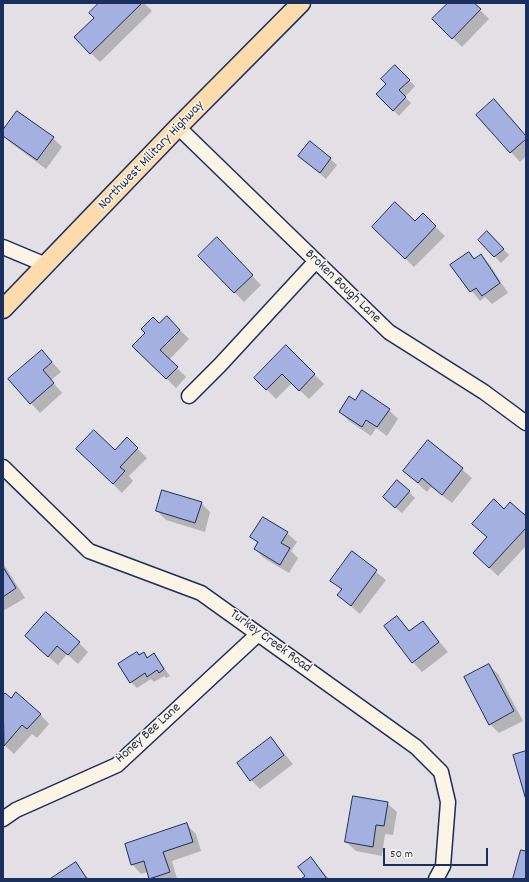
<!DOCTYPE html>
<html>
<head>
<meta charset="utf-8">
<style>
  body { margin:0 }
  #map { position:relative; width:529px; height:882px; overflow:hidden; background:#e2e0e4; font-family:Dekko,sans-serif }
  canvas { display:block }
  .frame { position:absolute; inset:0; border:4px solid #1b2f5e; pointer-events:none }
  .scale { position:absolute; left:383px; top:848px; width:105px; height:18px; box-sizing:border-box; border:2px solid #1b2f5e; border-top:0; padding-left:5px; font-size:12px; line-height:14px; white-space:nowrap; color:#1b2f5e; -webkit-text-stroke:3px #fcf5e5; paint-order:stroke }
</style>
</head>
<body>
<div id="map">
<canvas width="529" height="882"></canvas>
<div class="frame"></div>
<div class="scale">50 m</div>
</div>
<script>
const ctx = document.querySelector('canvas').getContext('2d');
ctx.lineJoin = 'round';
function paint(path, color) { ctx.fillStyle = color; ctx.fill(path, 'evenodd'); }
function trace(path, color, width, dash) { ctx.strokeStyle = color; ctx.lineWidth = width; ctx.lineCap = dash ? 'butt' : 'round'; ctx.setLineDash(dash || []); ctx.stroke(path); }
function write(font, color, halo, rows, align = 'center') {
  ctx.font = font + ' Dekko,sans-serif'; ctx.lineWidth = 3; ctx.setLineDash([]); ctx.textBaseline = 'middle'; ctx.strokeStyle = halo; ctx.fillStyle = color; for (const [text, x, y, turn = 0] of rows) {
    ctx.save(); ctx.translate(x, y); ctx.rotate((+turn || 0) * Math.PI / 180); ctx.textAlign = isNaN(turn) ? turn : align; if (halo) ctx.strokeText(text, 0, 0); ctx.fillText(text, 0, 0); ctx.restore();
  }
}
paint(new Path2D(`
  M101,3H144L152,11L100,62L75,38L95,18Z
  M449,3H473L489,19L462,47L434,19Z
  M395,67L415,86L405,97L411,103L399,116L377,94L387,84Z
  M477,115L526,136V156L520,162Z
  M3,132L53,138L62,147L46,169L11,143L3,135Z
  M310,142L337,165L326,179L304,160Z
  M423,215L445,236L414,267L373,227L415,223Z
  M487,233L509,255L501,263L479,240Z
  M217,239L261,285L244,302L199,256Z
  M469,253L475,259L481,255L490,265L508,293L492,304L485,297L480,301L452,266Z
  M167,317L189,339L169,360L186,377L176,388L134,346Z
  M286,347L324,384L309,399L292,383L276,399L255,378Z
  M42,351L61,372L51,380L62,393L40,413L31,403Z
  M355,401L389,410L398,419L387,436L376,428L371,436L349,421L340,411Z
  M127,438L147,458L129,476L133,481L122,493L77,449L115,451Z
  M428,441L472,478L452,503L431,487L427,492L404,471Z
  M409,492L415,498L402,513L390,503Z
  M201,503L210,512L205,532L166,520L157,511Z
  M504,510L526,518V546L498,576L483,562L488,538Z
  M287,533L297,542L291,551L298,558L289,573L264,558L255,549L258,543L252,537Z
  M352,553L386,580L360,614L338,595L342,590L332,580Z
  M3,563L25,598L3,611Z
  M397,617L410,632L423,622L448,652L422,672L413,662Z
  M79,643L88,652L78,664L67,654L58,665L35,645Z
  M137,653L140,655L143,653L148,658L154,654L170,676L166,678L164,676L154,682L151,679L137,688L131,682Z
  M488,665L498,674L523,721L499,733L490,724Z
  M5,694L11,699L40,714L49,724L37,738L32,734L14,754L3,744V697Z
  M271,738L293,764L260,789L251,780Z
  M387,803L397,812L393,835L385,834L382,856L356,851L346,842Z
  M186,824L196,834L201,851L172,861L177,879H151L148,872L141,874L132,864Z
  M311,859L320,868L329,879H302L306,876Z
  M76,864L89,879H51Z`), '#0003');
const building = new Path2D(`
  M99,3H142L90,54L74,37L94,18L89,13Z
  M448,3H474L481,9L452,39L432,19Z
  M395,65L410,80L399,90L406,97L393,111L376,94L386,84L381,79Z
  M494,99L526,136V139L510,153L476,115Z
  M17,111L54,137L37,160L3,136V130Z
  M310,141L331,158L320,173L298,156Z
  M395,202L415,221L423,213L436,226L405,259L372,227Z
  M487,231L504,249L494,257L478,240Z
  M217,237L253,275L234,293L198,256Z
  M469,252L474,259L481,254L500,283L482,296L476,288L470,292L450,265Z
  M167,316L180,330L160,350L178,367L166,379L132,346L145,333L141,329L153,317L159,323Z
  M286,345L315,374L299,391L282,374L266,390L254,378Z
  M42,350L52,362L43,370L54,383L30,404L8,379Z
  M362,390L390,409L377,427L366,420L362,427L339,412L349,396L355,400Z
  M94,430L115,450L127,437L138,448L120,467L125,471L113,484L76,449Z
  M428,440L463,468L442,495L422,478L418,483L403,471Z
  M397,480L410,491L395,508L383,497Z
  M162,490L202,502L195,523L156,511Z
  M494,499L504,509L510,502L526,516V528L489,568L473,553L487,537L472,524Z
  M263,517L288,532L281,543L290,548L280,565L254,549L258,542L250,537Z
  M352,551L377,570L351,606L337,595L342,589L330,581Z
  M3,567L16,588L3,597Z
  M46,612L80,642L68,655L57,646L48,657L25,636Z
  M397,616L409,631L423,621L439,642L412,663L384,626Z
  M137,652L139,655L144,652L147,658L154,653L164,669L159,673L157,670L147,677L145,673L130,683L118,664Z
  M489,664L514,711L489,725L464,677Z
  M16,692L41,714L27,729L22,725L4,746L3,695L5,693L11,698Z
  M271,737L284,755L250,781L237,763Z
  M526,751V800L513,755Z
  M353,796L388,802L384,826L376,825L373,847L345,842Z
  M187,823L193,842L163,852L170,872L149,879L144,861L131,865L125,844Z
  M521,850L526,851V879H513Z
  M311,857L327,879H301L305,876L298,867Z
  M76,862L87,879H50Z`);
paint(building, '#a4b0e0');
trace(building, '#1b2f5e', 1);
const minor = new Path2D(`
  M178,127L389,332L484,392L526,423
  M3,247L46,265
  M189,396L220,365L316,261
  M3,467L89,551L201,593L416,747L441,772L448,802L443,866L436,879
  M3,819L16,810L117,765L258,634`);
const major = new Path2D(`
  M3,309L178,127L301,3`);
trace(minor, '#1b2f5e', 17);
trace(major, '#1b2f5e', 21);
trace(minor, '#fcf5e5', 14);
trace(major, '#fedbac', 18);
write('14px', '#1b2f5e', '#fcf5e5', [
  ["Northwest Military Highway",152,156,-46],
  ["Broken Bough Lane",342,287,44],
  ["Turkey Creek Road",270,642,36],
  ["Honey Bee Lane",149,734,-42]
]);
</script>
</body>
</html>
